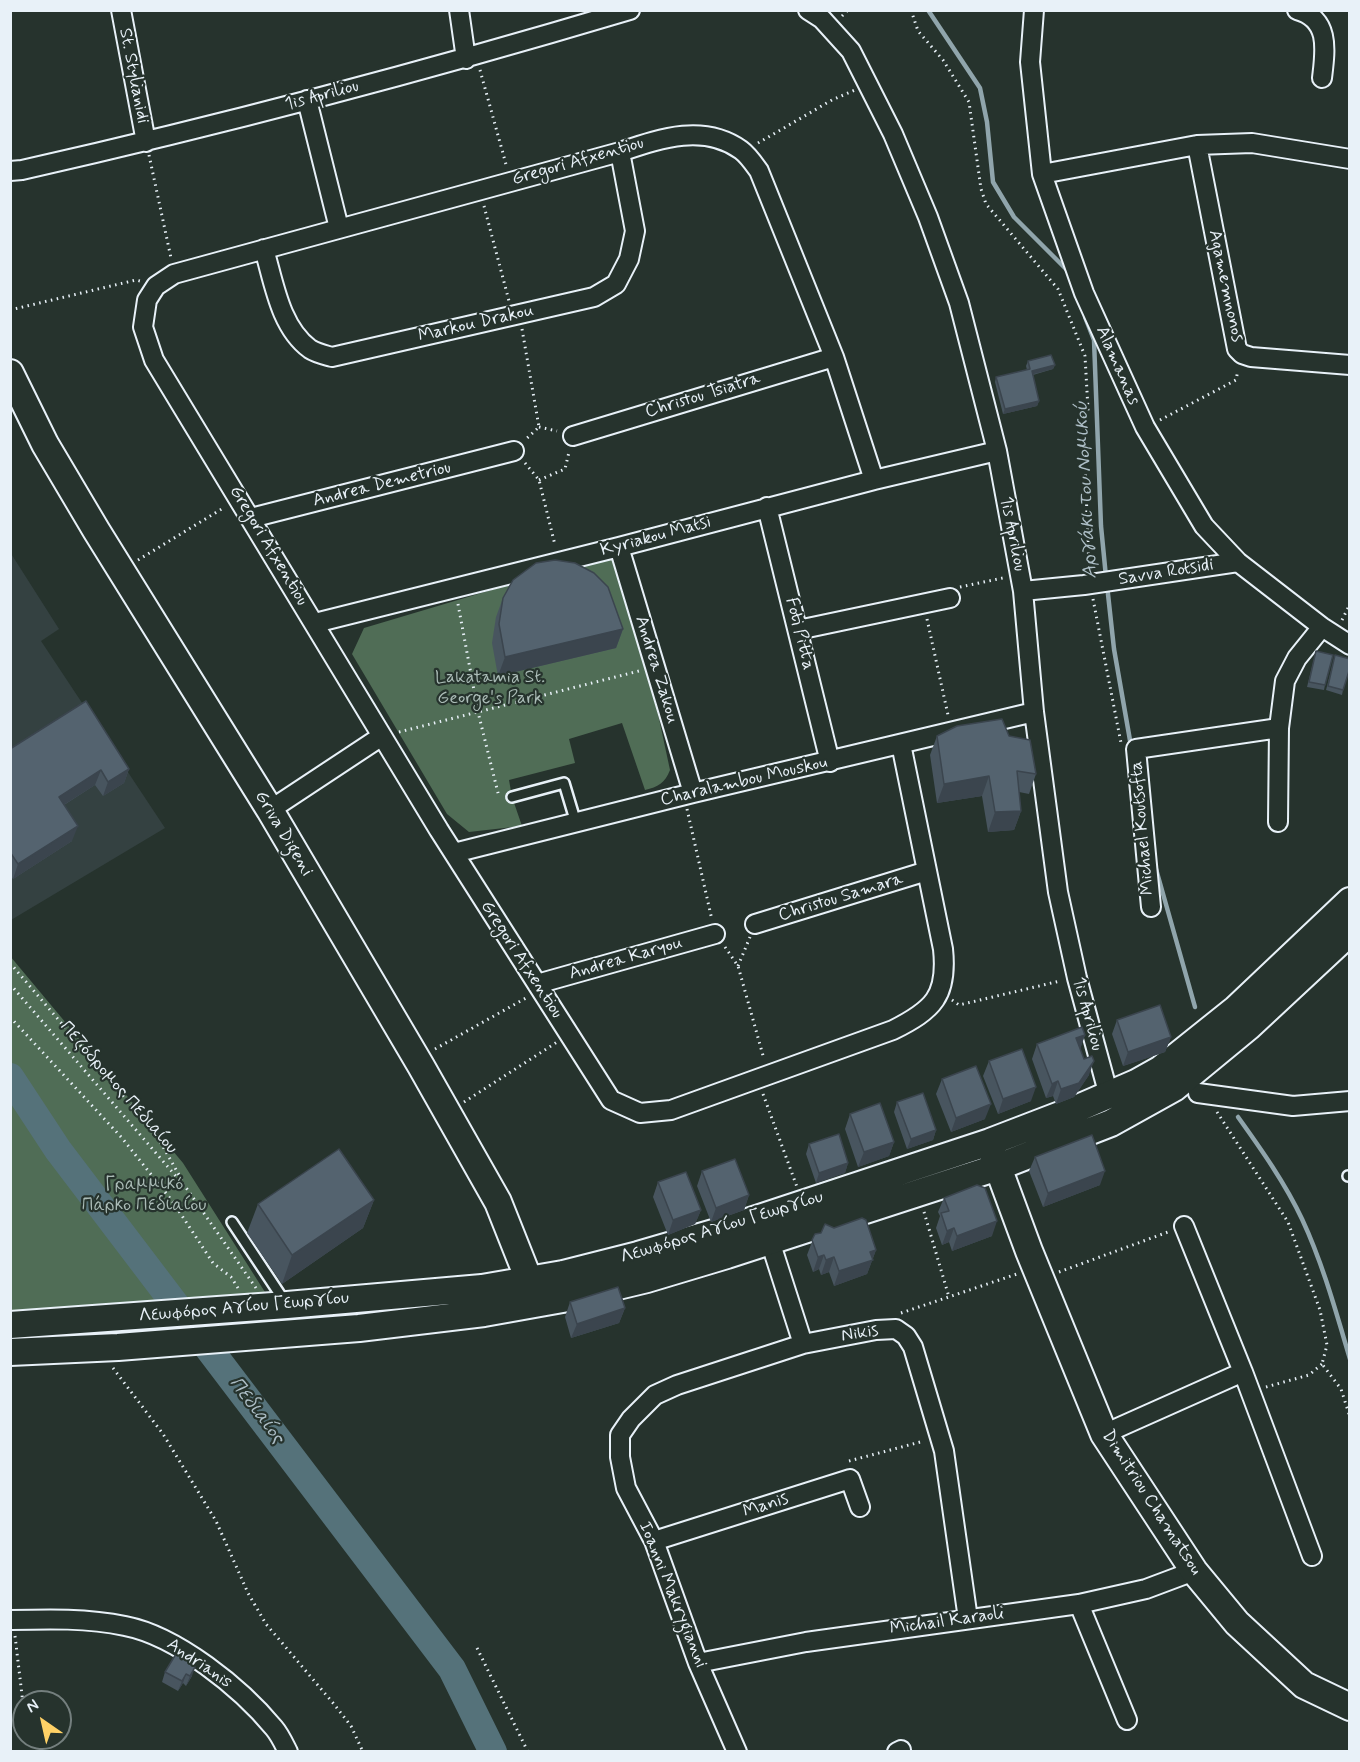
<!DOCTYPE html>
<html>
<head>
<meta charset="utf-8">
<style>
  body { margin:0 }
  #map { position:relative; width:1360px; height:1762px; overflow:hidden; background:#26332d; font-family:Mynerve,sans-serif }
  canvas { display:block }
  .frame { position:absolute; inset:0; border:12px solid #e8f1f8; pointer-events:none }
  .north { position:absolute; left:12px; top:1690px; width:60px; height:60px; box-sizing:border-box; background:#26332d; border:2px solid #747f7e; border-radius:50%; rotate:326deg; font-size:16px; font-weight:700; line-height:24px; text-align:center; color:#e8f1f8 }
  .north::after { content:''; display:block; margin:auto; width:21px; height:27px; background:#ffd166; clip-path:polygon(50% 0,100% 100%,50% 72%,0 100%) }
</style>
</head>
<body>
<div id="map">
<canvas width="1360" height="1762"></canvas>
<div class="frame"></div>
<div class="north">N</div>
</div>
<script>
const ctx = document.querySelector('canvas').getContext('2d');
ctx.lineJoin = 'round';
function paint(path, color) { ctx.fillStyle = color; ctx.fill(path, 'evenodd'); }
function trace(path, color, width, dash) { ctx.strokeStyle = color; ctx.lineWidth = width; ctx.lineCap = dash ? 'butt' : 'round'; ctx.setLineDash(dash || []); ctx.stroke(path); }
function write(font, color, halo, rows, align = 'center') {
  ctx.font = font + ' Mynerve,sans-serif'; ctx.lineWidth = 4.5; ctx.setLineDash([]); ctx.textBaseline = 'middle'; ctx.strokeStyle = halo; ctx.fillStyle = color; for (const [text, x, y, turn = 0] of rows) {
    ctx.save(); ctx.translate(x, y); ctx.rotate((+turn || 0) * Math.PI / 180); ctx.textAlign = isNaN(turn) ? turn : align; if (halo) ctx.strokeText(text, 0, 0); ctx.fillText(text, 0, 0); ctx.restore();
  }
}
paint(new Path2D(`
  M10,552L59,629L41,641L165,828L11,920Z`), '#344141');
paint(new Path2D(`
  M614,557L643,644L670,770C665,783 658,787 645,790L622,723L569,739L575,763L509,780L512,797L522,826L469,832L447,814L352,654L364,628L535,577Z
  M10,956L183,1163L270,1300L11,1314Z`), '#506d56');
trace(new Path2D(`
  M928,10L980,88L987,122L993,182L1014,217L1069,272
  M1085,317L1094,340L1101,526L1106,577
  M1107,585L1114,649L1131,746
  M1156,869L1195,1007
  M1238,1117C1261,1149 1285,1183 1302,1219C1323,1264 1336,1312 1350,1359`), '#90a5ac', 4.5);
trace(new Path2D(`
  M10,1077L58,1150L452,1669L493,1752`), '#55727a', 28);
const lane = new Path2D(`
  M512,797L564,783L576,823
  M1348,1176H1350
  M232,1222L285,1302`);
const street = new Path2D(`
  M121,10L146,142
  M459,10L466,59
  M808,10L822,19L851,51L893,134L928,217L959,303L997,451L1023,591L1034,712L1058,892L1077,978L1109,1096
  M1034,10L1030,62L1042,174L1084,293L1145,427L1204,526L1238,562L1322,627L1350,645
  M1297,10C1331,19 1325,52 1322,78
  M307,100L339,228
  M1197,145L1237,349L1242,354L1251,357L1350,365
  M10,171L22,170C226,124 429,70 630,10
  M1042,174L1197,145L1252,143L1350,159
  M264,249C274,283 280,327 310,349C316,353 325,355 332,357L594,297L616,284L629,259L635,231L620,152
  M573,436L834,357
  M874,480L834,357L759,171C754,164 748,155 741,150C703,123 659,139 620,152L174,274L156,286L147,300L143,327L154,360L439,830L611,1100L640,1113L671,1110L893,1030C933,1010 948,996 943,949L901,744
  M767,507L830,762
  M251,518L514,451
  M619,547L693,793
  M1023,591L1084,585L1238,562
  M315,623L619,547L874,480L997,451
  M798,630L950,598
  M270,810L382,736
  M1278,822L1279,728L1285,681L1297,658L1322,627
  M454,853L693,793L1034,712
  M1151,907L1136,749L1279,728
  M755,924L927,871
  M537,984L715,934
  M1198,1093L1293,1106L1350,1101
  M1184,1226L1243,1372L1312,1556
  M770,1241L803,1344
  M1104,1434L1243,1372
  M654,1541L850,1479L860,1507
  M1079,1604L1127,1720
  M10,1620C49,1619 87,1618 125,1626C177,1636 241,1688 274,1728C280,1735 284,1744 288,1752
  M698,1663L806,1642L1079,1604L1146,1589L1194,1571
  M737,1752L698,1663L654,1541L626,1488L620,1457V1435L631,1419L655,1395L677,1385L803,1344L876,1330L896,1329L906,1336L913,1347L944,1451L968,1619
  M897,1752L901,1750`);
const secondary = new Path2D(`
  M10,373L45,444L96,530L270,810L421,1066L498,1202L529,1280L532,1296
  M992,1151L1029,1251L1104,1434L1194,1571L1237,1623L1304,1685L1350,1707
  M10,1325L287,1305L482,1288L563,1274L638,1255L717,1232L990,1142L1076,1109L1136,1083L1161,1069L1236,1009L1350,901
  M10,1352L118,1347L359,1328L484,1313L568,1298L647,1279L727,1255L998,1167L1111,1123L1174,1088L1248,1027L1350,932`);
trace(lane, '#e8f1f8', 14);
trace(street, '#e8f1f8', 22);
trace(secondary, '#e8f1f8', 30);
trace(new Path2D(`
  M911,10L918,31L943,60L969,102L981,189L986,204L1058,289L1085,356L1088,409L1084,435L1089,569
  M842,16L848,10
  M480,70L507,168
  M758,143L832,100L855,90
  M149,155L171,258
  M484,206L509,301
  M10,310L136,280L140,281
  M522,329L539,427L524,441
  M1160,420L1236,380L1238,370
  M539,427L557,431
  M525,463L539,480L555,545
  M539,480L565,469L569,452
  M138,560L225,507
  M960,587L1003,578
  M1093,599L1121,743
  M458,604L478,712L499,797
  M927,619L948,715
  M1342,620L1350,604
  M399,732L639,671
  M687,809L712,920
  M725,947L738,966L764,1059
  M10,963L156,1134L183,1182
  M738,966L750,937
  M10,984L187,1189L256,1288
  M952,1000L959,1005L1060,981
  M10,1017L122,1138L173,1202L213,1263L231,1277L238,1288
  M435,1049L526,998
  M763,1094L797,1187
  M464,1102L557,1042
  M1217,1112L1288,1222L1320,1310L1327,1345L1322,1364L1341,1389L1350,1417
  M924,1212L949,1297
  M1059,1272L1168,1232
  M901,1313L1017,1274
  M113,1368L163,1434L216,1521L248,1593L266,1624L333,1703L351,1726L363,1752
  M1266,1387L1309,1375L1322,1364
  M849,1461L924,1441
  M15,1636L24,1712
  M477,1648L528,1752`), '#e8f1f8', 3, [1.5, 4.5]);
trace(lane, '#26332d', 9);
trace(street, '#26332d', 18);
trace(secondary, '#26332d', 26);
paint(new Path2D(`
  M1028,361L1055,365L1053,369L1033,375L1039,401L1037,406L1003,414L995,382L996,377L1027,370L1026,366Z
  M503,598L623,629L616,648L498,676L492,643L496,617Z
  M1316,651L1325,685L1324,690L1307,687Z
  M1335,655L1343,690L1342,695L1326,690Z
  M937,736H1009L1036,774L1029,794L1019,792L1021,811L1014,830L988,832L982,796L937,803L930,755Z
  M10,749L129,769L124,783L103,796L95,785L64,805L72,841L13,879L10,875Z
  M1117,1020L1171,1037L1165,1052L1123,1066L1112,1034Z
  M1085,1035L1080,1049L1089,1075L1074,1097L1056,1104L1053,1096L1046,1098L1032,1059L1037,1044Z
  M989,1061L1031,1101L998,1114L983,1076Z
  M942,1079L985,1119L951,1132L936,1094Z
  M897,1102L936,1130L933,1140L907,1149L894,1112Z
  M850,1114L894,1142L889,1156L858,1167L845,1129Z
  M809,1144L848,1163L845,1173L816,1183L806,1154Z
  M1035,1157L1100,1185L1043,1207L1029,1171Z
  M702,1171L749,1195L744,1210L711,1222L697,1186Z
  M658,1182L701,1210L695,1224L668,1235L653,1197Z
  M944,1198L992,1236L952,1251L949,1242L942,1245L936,1228L940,1216L938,1212Z
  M374,1200L363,1228L282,1284L247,1233L258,1204Z
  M821,1233L876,1250L867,1274L834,1286L829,1272L821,1275L819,1269L813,1272L807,1255L815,1234Z
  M570,1302L625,1308L619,1323L571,1338L565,1317Z
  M191,1664L192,1676L186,1686L183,1683L178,1691L162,1682L165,1672Z`), '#48555f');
paint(new Path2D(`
  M1055,365L1053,369L1030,375L1032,371Z
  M1039,401L1037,406L1003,414L1005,409Z
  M623,629L616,648L498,676L505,657Z
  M129,769L124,783L103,796L108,782Z
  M101,770L95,785L54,811L59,797Z
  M989,776L982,796L937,803L944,784Z
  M1021,811L1014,830L988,832L995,812Z
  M78,826L72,841L13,879L18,864Z
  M1085,1035L1080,1049L1076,1038Z
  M1171,1037L1165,1052L1123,1066L1128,1052Z
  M1094,1061L1089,1075L1074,1097L1056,1104L1061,1089Z
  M1058,1081L1053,1096L1046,1098L1052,1084Z
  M1036,1087L1031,1101L998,1114L1003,1099Z
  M991,1104L985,1119L951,1132L956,1118Z
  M936,1130L933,1140L907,1149L911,1139Z
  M894,1142L889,1156L858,1167L864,1152Z
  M848,1163L845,1173L816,1183L819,1173Z
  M1105,1171L1100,1185L1043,1207L1048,1193Z
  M749,1195L744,1210L711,1222L716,1208Z
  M374,1200L363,1228L282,1284L292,1255Z
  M701,1210L695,1224L668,1235L673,1220Z
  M997,1221L992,1236L952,1251L957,1236Z
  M954,1228L949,1242L942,1245L947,1231Z
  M876,1250L867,1274L834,1286L839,1271L870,1252Z
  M824,1255L819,1269L813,1272L818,1257Z
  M834,1257L829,1272L821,1275L826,1260Z
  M625,1308L619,1323L571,1338L577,1324Z
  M195,1667L192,1676L186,1686L190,1676Z
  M186,1674L183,1683L178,1691L182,1681Z`), '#3b454e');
const building = new Path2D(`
  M1051,355L1055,365L1032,371L1039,401L1005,409L996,377L1030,369L1028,361Z
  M555,560L575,563L594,573L608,587L623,629L505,657L499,624L503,598L513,580L536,563Z
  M1316,651L1333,655L1325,685L1309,682Z
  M1335,655L1350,659V668L1343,690L1328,686Z
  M86,701L129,769L108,782L101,770L59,797L78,826L18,864L10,852V749Z
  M1002,719L1009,736L1030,740L1036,774L1017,771L1021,811L995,812L989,776L944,784L937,736L957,726Z
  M1160,1005L1171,1037L1128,1052L1117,1020Z
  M1082,1027L1085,1035L1076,1038L1084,1059L1092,1056L1094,1061L1079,1083L1061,1089L1058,1081L1052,1084L1037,1044Z
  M1022,1049L1036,1087L1003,1099L989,1061Z
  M976,1066L991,1104L956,1118L942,1079Z
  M923,1093L936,1130L911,1139L897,1102Z
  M880,1103L894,1142L864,1152L850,1114Z
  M839,1134L848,1163L819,1173L809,1144Z
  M1092,1135L1105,1171L1048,1193L1035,1157Z
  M339,1149L374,1200L292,1255L258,1204Z
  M735,1159L749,1195L716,1208L702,1171Z
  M686,1172L701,1210L673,1220L658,1182Z
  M977,1185L985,1188L997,1221L957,1236L954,1228L947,1231L941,1213L949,1211L944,1198Z
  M862,1218L866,1220L876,1250L870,1252L873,1260L839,1271L834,1257L826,1260L824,1255L818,1257L812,1240L815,1234L821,1233L825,1224L834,1228Z
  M618,1287L625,1308L577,1324L570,1302Z
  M179,1649L193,1658L190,1664L195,1667L190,1676L186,1674L182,1681L165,1672Z`);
paint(building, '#54636f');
trace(building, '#3b454e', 1.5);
write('18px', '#e8f1f8', '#26332d', [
  ["St. Stylianidi",133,76,79],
  ["1is Apriliou",322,96,-15],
  ["Gregori Afxentiou",578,162,-16],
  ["Agamemnonos",1225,286,78],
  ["Markou Drakou",476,324,-13],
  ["Alamanas",1117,366,66],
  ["Christou Tsiatra",703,396,-17],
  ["Andrea Demetriou",382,485,-14],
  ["1is Apriliou",1012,534,79],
  ["Kyriakou Matsi",656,537,-15],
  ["Gregori Afxentiou",268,546,59],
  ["Savva Rotsidi",1166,573,-9],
  ["Foti Pitta",799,634,76],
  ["Andrea Zakou",656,670,73],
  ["Charalambou Mouskou",744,782,-13],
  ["Michael Koutsofta",1143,828,-95],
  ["Griva Digeni",283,834,59],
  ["Christou Samara",841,898,-17],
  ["Andrea Karyou",626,959,-16],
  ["Gregori Afxentiou",521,960,57],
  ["1is Apriliou",1087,1014,75],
  ["Πεζόδρομος Πεδιαίου",118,1088,49],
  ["Λεωφόρος Αγίου Γεωργίου",722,1228,-17],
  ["Λεωφόρος Αγίου Γεωργίου",244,1308,-5],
  ["Nikis",860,1334,-9],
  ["Dimitriou Chamatsou",1151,1503,57],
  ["Manis",766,1506,-18],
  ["Ioanni Makrygianni",672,1595,68],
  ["Michail Karaoli",947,1622,-8],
  ["Andrianis",199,1664,34]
]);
write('18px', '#abbcb7', '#26332d', [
  ["Lakatamia St.",490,678],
  ["George's Park",490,699],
  ["Γραμμικό",144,1185],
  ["Πάρκο Πεδιαίου",144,1206]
]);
write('italic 20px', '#adbec6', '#26332d', [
  ["Αργάκι του Νομικού",1087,490,-93],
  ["Πεδιαίος",256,1411,53]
]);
</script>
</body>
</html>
